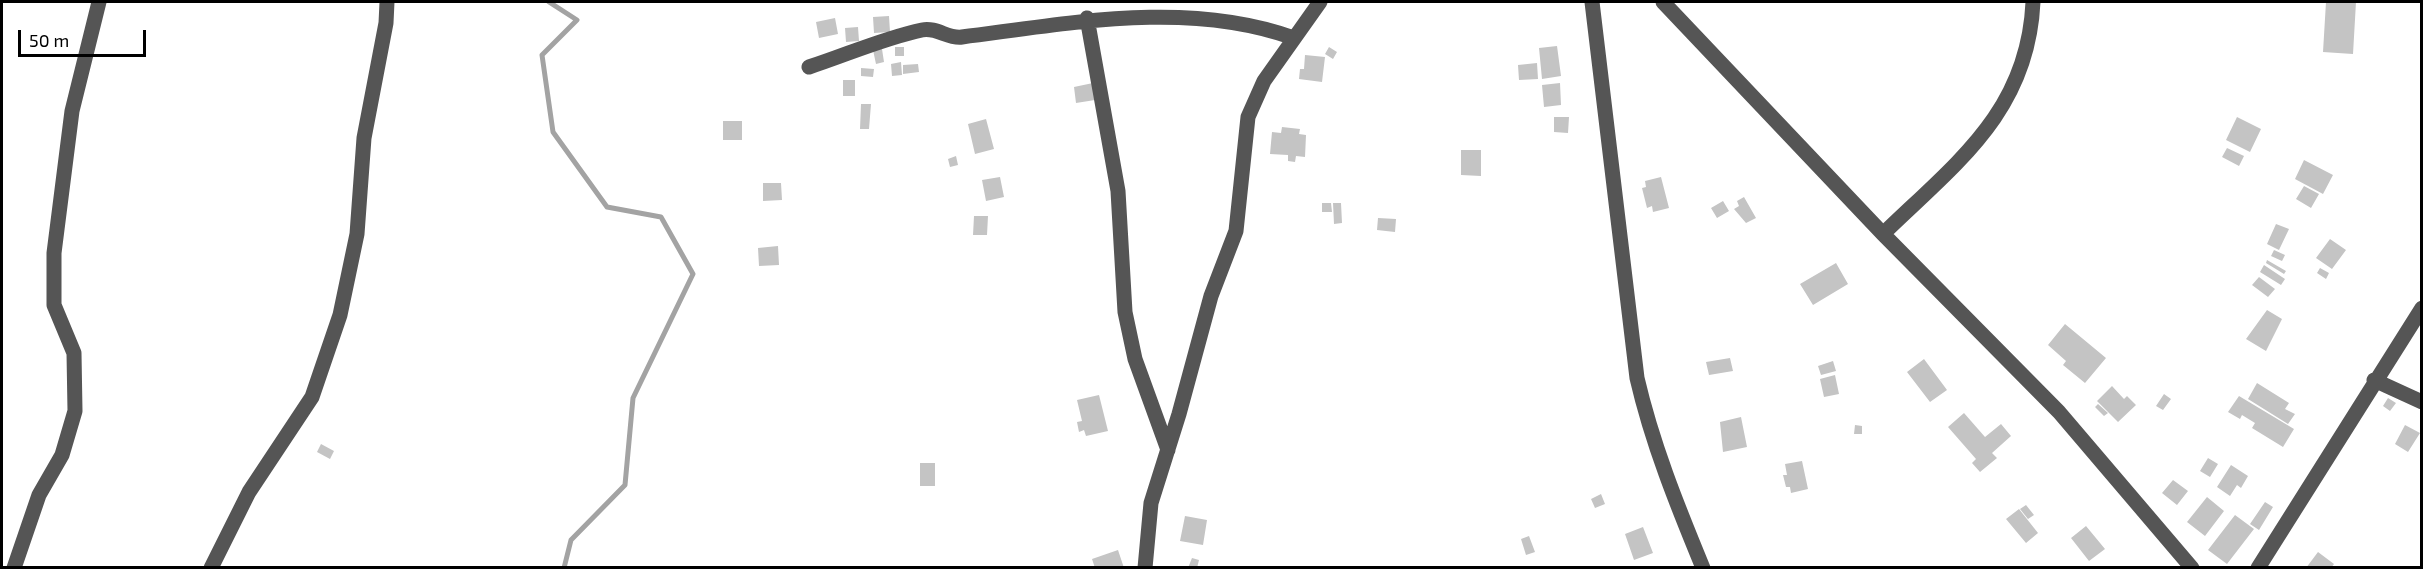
<!DOCTYPE html>
<html>
<head>
<meta charset="utf-8">
<style>
  body { margin:0 }
  #map { position:relative; width:2423px; height:569px; overflow:hidden; background:#fff; font-family:"Exo 2",sans-serif }
  canvas { display:block }
  .frame { position:absolute; inset:0; border:3px solid #000; pointer-events:none }
  .scale { position:absolute; left:18px; top:30px; width:128px; height:27px; box-sizing:border-box; border:3px solid #000; border-top:0; padding-left:8px; font-size:18px; line-height:21px; white-space:nowrap; color:#000; -webkit-text-stroke:4px #fff; paint-order:stroke }
</style>
</head>
<body>
<div id="map">
<canvas width="2423" height="569"></canvas>
<div class="frame"></div>
<div class="scale">50 m</div>
</div>
<script>
const ctx = document.querySelector('canvas').getContext('2d');
ctx.lineJoin = 'round';
function trace(path, color, width, dash) { ctx.strokeStyle = color; ctx.lineWidth = width; ctx.lineCap = dash ? 'butt' : 'round'; ctx.setLineDash(dash || []); ctx.stroke(path); }
function paint(path, color) { ctx.fillStyle = color; ctx.fill(path, 'evenodd'); }
trace(new Path2D(`
  M549,2L577,20L542,55L553,132L607,207L661,217L693,274L633,398L625,485L571,540L564,568`), '#a3a3a3', 5);
paint(new Path2D(`
  M2326,2H2356L2353,54L2323,52Z
  M889,16L890,32L874,33L873,17Z
  M835,18L838,34L819,38L816,22Z
  M858,27L859,41L846,42L845,28Z
  M1557,46L1561,76L1542,79L1539,48Z
  M895,47H904V56H895Z
  M1329,47L1337,52L1333,59L1325,54Z
  M882,49L884,62L876,64L873,50Z
  M1305,55L1325,57L1322,82L1299,79L1300,69H1304Z
  M901,62L902,75L892,76L891,64Z
  M1537,63L1538,79L1519,80L1518,65Z
  M918,64L919,72L903,74V65Z
  M861,68L874,69L873,77L861,76Z
  M843,80H855V96H843Z
  M1093,83L1095,100L1076,103L1074,87Z
  M1560,83L1561,105L1544,107L1542,85Z
  M861,104H871L869,129H860Z
  M1554,117H1569L1568,133L1554,132Z
  M2237,117L2261,129L2250,152L2226,140Z
  M986,119L994,149L975,154L968,124Z
  M723,121H742V140H723Z
  M1282,127L1300,129L1299,134L1306,135L1305,157L1296,156L1295,162L1288,161V155L1270,154L1272,132L1281,133Z
  M2227,148L2244,156L2239,166L2222,157Z
  M1461,150H1481V176L1461,175Z
  M956,156L958,165L950,167L948,159Z
  M2304,160L2333,175L2323,194L2295,179Z
  M1000,177L1004,197L986,201L982,180Z
  M1661,177L1669,208L1653,212L1652,206L1647,208L1642,188L1646,187L1645,181Z
  M763,183H781L782,200L763,201Z
  M2304,186L2319,194L2311,208L2296,199Z
  M1744,197L1756,218L1746,223L1734,209L1739,206L1737,201Z
  M1723,201L1729,211L1717,218L1711,208Z
  M1322,203H1331L1332,212H1322Z
  M1333,203H1341L1342,223L1334,224Z
  M974,216H988L987,235H973Z
  M1378,218L1396,219L1395,232L1377,230Z
  M2276,224L2289,229L2279,250L2267,244Z
  M2330,239L2346,250L2332,269L2316,258Z
  M778,246L779,265L759,266L758,248Z
  M2274,250L2285,255L2282,261L2271,256Z
  M2267,260L2286,271L2284,274L2266,263Z
  M1836,263L1848,284L1813,305L1800,284Z
  M2264,265L2285,279L2281,285L2260,272Z
  M2320,268L2329,273L2326,279L2317,273Z
  M2259,277L2275,289L2268,297L2252,285Z
  M2267,310L2282,319L2266,351L2246,339Z
  M2065,324L2106,358L2085,383L2063,365L2066,361L2048,345Z
  M1730,358L1733,371L1709,375L1706,362Z
  M1924,359L1947,390L1930,402L1907,372Z
  M1833,361L1836,371L1821,375L1818,366Z
  M1835,375L1839,394L1824,397L1820,379Z
  M2257,383L2289,403L2285,409L2295,414L2288,424L2248,399Z
  M2112,386L2124,399L2127,396L2136,405L2118,422L2097,401Z
  M2164,394L2171,399L2163,410L2156,406Z
  M1099,395L1108,431L1086,436L1084,430L1079,432L1077,422L1082,421L1077,400Z
  M2239,396L2294,429L2283,447L2252,428L2255,423L2242,415L2240,419L2228,412Z
  M2388,398L2396,403L2390,411L2383,406Z
  M2098,404L2108,413L2104,416L2095,407Z
  M1964,413L1985,437L2001,424L2011,436L1992,453L1997,458L1980,472L1972,463L1976,459L1948,427Z
  M1741,417L1747,447L1723,452L1720,422Z
  M1855,425L1862,426V434H1854Z
  M2405,425L2420,433L2408,452L2395,444Z
  M321,444L334,451L330,459L317,452Z
  M2208,458L2218,464L2210,477L2200,471Z
  M1802,461L1808,489L1791,493L1790,487H1786L1783,475H1787L1785,464Z
  M920,463H935V486H920Z
  M2231,465L2248,476L2241,488L2237,485L2230,496L2217,487Z
  M2173,480L2188,491L2177,505L2162,493Z
  M1601,494L1605,504L1595,508L1591,499Z
  M2207,497L2224,511L2205,536L2187,522Z
  M2265,502L2273,507L2259,530L2250,524Z
  M2026,505L2034,515L2028,519L2020,509Z
  M2019,509L2038,533L2026,543L2006,519Z
  M2235,515L2254,529L2227,564L2208,550Z
  M1185,516L1207,520L1203,545L1180,541Z
  M2086,526L2105,549L2089,561L2071,538Z
  M1643,527L1653,553L1634,560L1625,534Z
  M1529,536L1535,552L1526,555L1521,539Z
  M1118,550L1124,568H1095L1092,559Z
  M2318,552L2334,564L2331,568H2306Z
  M1192,558L1199,560L1197,568H1188Z`), '#c4c4c4');
trace(new Path2D(`
  M1592,2L1637,378C1652,443 1677,505 1703,568
  M1663,2L1883,234L2059,412L2192,568
  M1087,18L1118,191L1125,312L1135,359L1168,450
  M809,67C846,55 884,38 922,30C937,27 948,39 962,37C1072,23 1188,0 1294,38
  M1883,234C1956,163 2028,112 2033,2
  M2374,380L2422,402
  M14,568L39,495L62,455L75,411L74,353L54,305V253L72,111L99,2
  M211,568L249,492L312,397L340,315L357,234L364,138L386,23L387,2
  M1145,568L1151,503L1179,414L1211,296L1236,231L1248,117L1264,81L1320,2
  M2258,568L2422,308`), '#555', 15);
</script>
</body>
</html>
